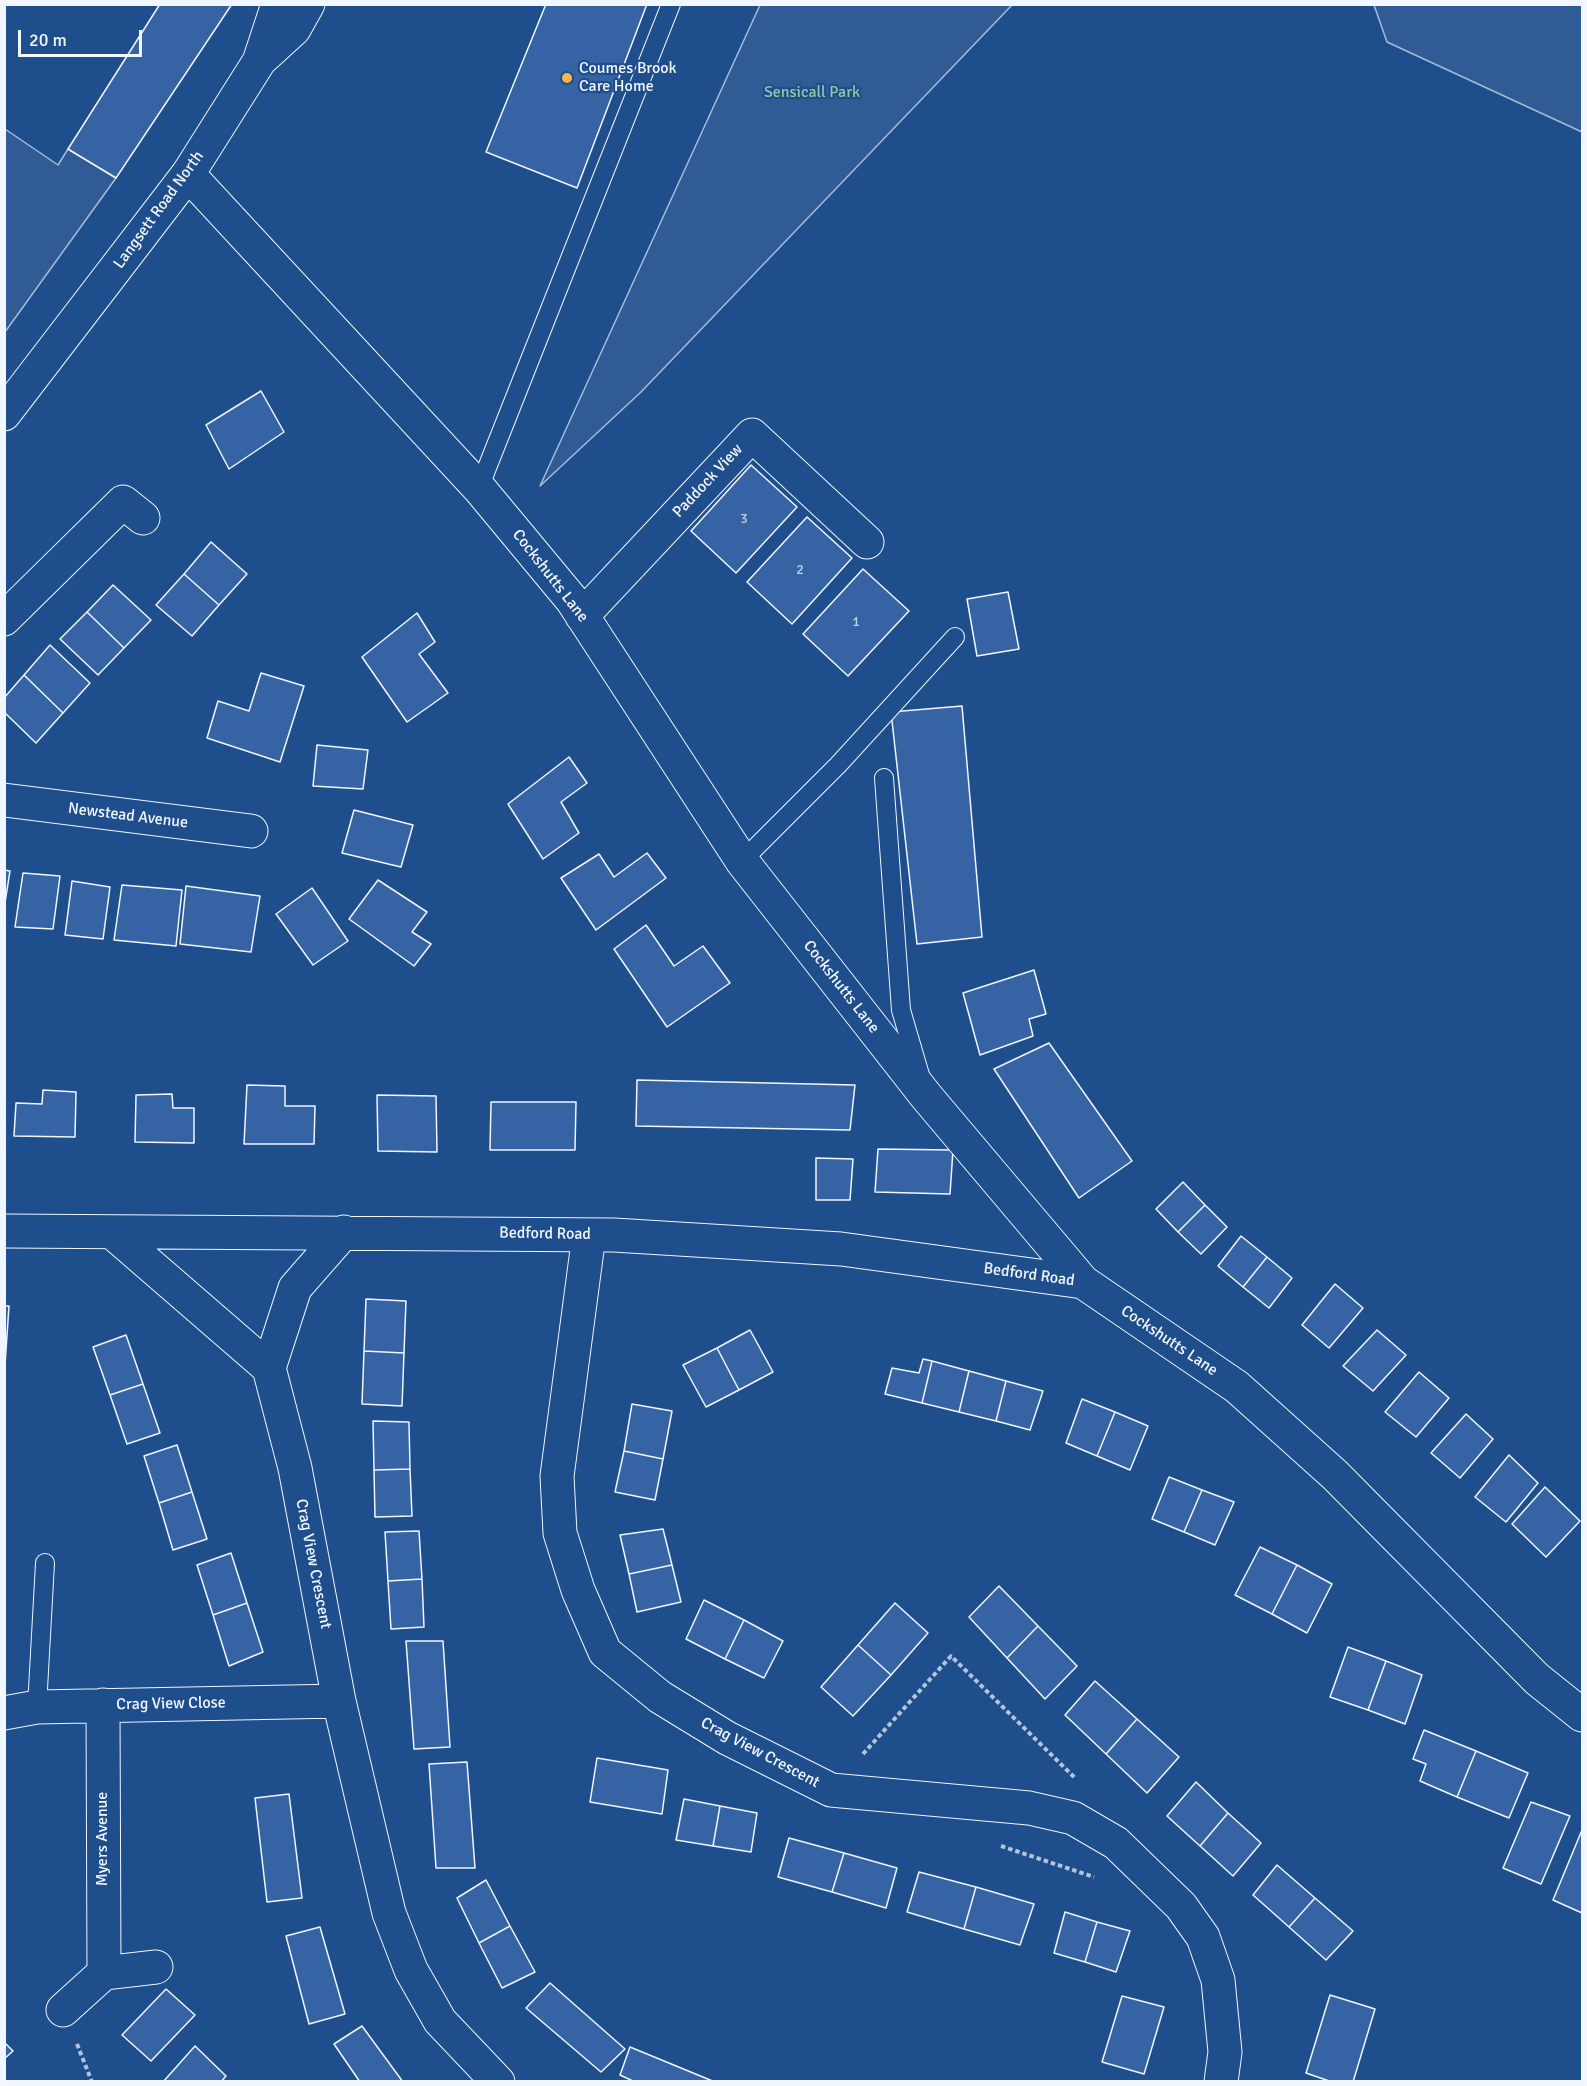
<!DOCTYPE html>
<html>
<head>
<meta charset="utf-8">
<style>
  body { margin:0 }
  #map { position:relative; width:1587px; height:2086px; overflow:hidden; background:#1f4e8c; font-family:Signika,sans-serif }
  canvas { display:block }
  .frame { position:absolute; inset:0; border:6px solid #f2f6ff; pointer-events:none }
  .scale { position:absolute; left:18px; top:30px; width:124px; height:27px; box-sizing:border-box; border:3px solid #f2f6ff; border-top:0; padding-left:8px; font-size:18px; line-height:21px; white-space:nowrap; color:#f2f6ff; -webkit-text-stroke:4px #1f4e8c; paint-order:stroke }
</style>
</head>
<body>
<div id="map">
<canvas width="1587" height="2086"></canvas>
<div class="frame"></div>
<div class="scale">20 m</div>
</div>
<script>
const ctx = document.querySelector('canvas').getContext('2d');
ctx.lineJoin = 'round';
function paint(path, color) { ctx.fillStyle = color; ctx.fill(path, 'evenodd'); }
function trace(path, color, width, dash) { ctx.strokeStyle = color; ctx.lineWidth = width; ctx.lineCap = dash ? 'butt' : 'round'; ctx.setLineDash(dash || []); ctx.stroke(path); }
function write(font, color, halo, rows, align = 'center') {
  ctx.font = font + ' Signika,sans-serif'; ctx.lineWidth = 4.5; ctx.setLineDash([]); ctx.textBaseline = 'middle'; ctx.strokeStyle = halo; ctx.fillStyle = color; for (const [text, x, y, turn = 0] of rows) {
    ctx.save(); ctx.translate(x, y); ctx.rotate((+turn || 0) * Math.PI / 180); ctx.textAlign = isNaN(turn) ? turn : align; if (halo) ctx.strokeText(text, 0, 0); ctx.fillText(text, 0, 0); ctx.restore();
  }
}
const built = new Path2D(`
  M760,5H1012L641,392L540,486Z
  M1374,5H1582V132L1387,42Z
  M5,129L58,165L68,149L116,178L5,332Z`);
paint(built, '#305b95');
trace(built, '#a8bbd7', 1.5);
const building = new Path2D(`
  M160,4H232L116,178L68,149Z
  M546,4H647L577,188L486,152Z
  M261,391L284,432L229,469L206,425Z
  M751,465L797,507L736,573L691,531Z
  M807,517L852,558L792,624L747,582Z
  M211,542L247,574L219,605L184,574Z
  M863,569L909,611L848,676L803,634Z
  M184,574L219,605L192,636L156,605Z
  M113,585L151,620L124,648L87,612Z
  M1008,592L1019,649L977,656L967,599Z
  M87,612L124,648L98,675L60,639Z
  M417,613L435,642L419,654L448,693L407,722L362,657Z
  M50,645L90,683L63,713L24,675Z
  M261,673L304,686L280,762L207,738L218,701L249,711Z
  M24,675L63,713L36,743L4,712V698Z
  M962,706L982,937L917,944L891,712Z
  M317,745L368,750L363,789L313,786Z
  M569,757L587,783L561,802L579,833L543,859L508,804Z
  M354,810L413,825L401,867L342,853Z
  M647,853L666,878L596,930L561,878L599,854L614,877Z
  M4,870L10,871L4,909Z
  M23,873L60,876L53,929L15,927Z
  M378,880L427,912L412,932L431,944L414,966L349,919Z
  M72,881L110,887L103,939L65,935Z
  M122,885L182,890L176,946L114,940Z
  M186,886L260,896L251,952L180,944Z
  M312,888L348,941L313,965L276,914Z
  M646,925L674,966L703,946L730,983L667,1027L614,949Z
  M1034,970L1046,1014L1029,1019L1033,1036L980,1055L963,993Z
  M1049,1043L1132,1161L1079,1198L994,1069Z
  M637,1080L855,1085L850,1130L636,1126Z
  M247,1085L285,1086V1106H315L314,1144H244Z
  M43,1090L76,1092L75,1137L14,1136L16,1103L42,1104Z
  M172,1094L173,1108H194V1143L135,1142L136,1095Z
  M377,1095L436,1096L437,1152L378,1151Z
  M491,1102H576L575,1150H490Z
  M878,1149L953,1150L950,1194L875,1192Z
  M816,1158L853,1159L850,1200H816Z
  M1183,1182L1205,1205L1178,1232L1156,1209Z
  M1205,1205L1227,1227L1201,1254L1178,1232Z
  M1241,1236L1267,1257L1243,1287L1218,1266Z
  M1267,1257L1292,1278L1269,1308L1243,1287Z
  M1335,1284L1363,1308L1329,1348L1302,1325Z
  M366,1299L406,1301L404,1353L364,1351Z
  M4,1306H9L5,1365H4Z
  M750,1330L773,1372L739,1390L717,1348Z
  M1377,1330L1406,1355L1373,1391L1343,1366Z
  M126,1335L143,1384L110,1395L93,1347Z
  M717,1348L739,1390L706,1407L683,1365Z
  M364,1351L404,1353L402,1406L362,1404Z
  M923,1359L932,1361L922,1403L885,1394L892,1368L919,1373Z
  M932,1361L969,1371L959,1412L922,1403Z
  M969,1371L1006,1381L996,1421L959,1412Z
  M1419,1372L1449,1398L1416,1437L1385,1412Z
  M1006,1381L1043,1391L1030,1430L996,1421Z
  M143,1384L160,1433L127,1444L110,1395Z
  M1082,1399L1115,1412L1097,1456L1066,1443Z
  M632,1404L672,1411L663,1459L624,1451Z
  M1115,1412L1148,1426L1130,1470L1097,1456Z
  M1466,1414L1493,1439L1460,1478L1431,1453Z
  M373,1421L409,1422L410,1469L374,1470Z
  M177,1445L192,1492L159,1503L144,1456Z
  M624,1451L663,1459L655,1500L615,1492Z
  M1509,1455L1538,1483L1506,1522L1475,1497Z
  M410,1469L412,1516L375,1517L374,1470Z
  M1169,1477L1202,1490L1184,1532L1152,1519Z
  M1545,1487L1580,1521L1546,1557L1512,1524Z
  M1202,1490L1234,1502L1215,1545L1184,1532Z
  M192,1492L207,1539L173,1550L159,1503Z
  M663,1529L672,1565L629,1574L620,1535Z
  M419,1531L422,1579L388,1581L385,1532Z
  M1260,1547L1297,1565L1272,1614L1235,1595Z
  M231,1553L247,1603L213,1615L197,1565Z
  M672,1565L681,1602L637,1612L629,1574Z
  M1297,1565L1332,1584L1307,1633L1272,1614Z
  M422,1579L424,1627L391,1629L388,1581Z
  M999,1586L1038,1626L1007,1658L969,1617Z
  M704,1600L744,1620L725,1659L686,1639Z
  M247,1603L263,1652L229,1666L213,1615Z
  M895,1603L928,1633L891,1675L858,1645Z
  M744,1620L783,1641L764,1678L725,1659Z
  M1038,1626L1077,1666L1045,1699L1007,1658Z
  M406,1641H443L450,1747L414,1749Z
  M858,1645L891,1675L853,1716L821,1687Z
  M1348,1647L1386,1661L1368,1710L1330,1697Z
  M1386,1661L1422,1675L1405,1724L1368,1710Z
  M1095,1681L1137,1719L1106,1754L1065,1715Z
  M1137,1719L1179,1757L1147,1793L1106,1754Z
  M1424,1730L1476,1751L1457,1797L1420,1781L1426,1764L1413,1759Z
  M1476,1751L1528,1773L1509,1818L1457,1797Z
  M597,1758L668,1770L662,1814L590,1802Z
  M467,1762L475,1868H436L429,1764Z
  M1196,1782L1228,1813L1200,1846L1167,1816Z
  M289,1794L302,1898L267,1902L255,1798Z
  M684,1799L720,1806L713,1846L676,1840Z
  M1531,1802L1570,1816L1541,1884L1503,1868Z
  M720,1806L757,1813L751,1852L713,1846Z
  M1228,1813L1261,1843L1233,1876L1200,1846Z
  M1582,1830V1913L1553,1900Z
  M789,1838L844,1853L832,1892L778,1877Z
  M844,1853L897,1868L886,1908L832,1892Z
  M1277,1865L1315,1898L1289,1927L1253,1895Z
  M919,1872L976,1887L964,1929L907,1912Z
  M486,1880L510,1926L479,1943L457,1898Z
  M976,1887L1034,1904L1020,1945L964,1929Z
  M1315,1898L1353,1931L1326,1960L1289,1927Z
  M1065,1912L1097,1922L1085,1962L1054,1953Z
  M1097,1922L1130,1931L1116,1972L1085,1962Z
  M510,1926L535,1972L502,1988L479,1943Z
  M320,1927L345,2014L309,2024L286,1936Z
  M550,1983L625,2049L601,2072L526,2008Z
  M166,1989L195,2015L151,2061L122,2035Z
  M1330,1995L1375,2009L1353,2082H1332L1306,2073Z
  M1122,1996L1164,2007L1144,2074L1102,2062Z
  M362,2026L403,2082H360L334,2044Z
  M4,2042L13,2051L4,2059Z
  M195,2046L226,2076L221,2082H163Z
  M630,2047L715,2082H635L620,2075Z`);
paint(building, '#3563a3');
trace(building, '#f2f6ff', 1.5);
const service = new Path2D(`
  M479,488L671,4
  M884,778L901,1010L920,1075
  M742,861L838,765L955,637
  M37,1707L45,1563`);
const minor = new Path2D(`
  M188,174L479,488L572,600L742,861L926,1096L1083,1282L1237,1387L1335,1475L1537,1679L1582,1715
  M582,616L752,435L867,542
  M4,619L123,502L143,518
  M4,800L251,831
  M4,1231L614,1235L841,1249L1083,1282
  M112,1232L269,1368
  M344,1232L295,1288L269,1368L295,1468L339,1701L389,1913L411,1970L440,2021L498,2082
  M589,1235L557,1476L560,1533L578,1590L605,1652L660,1697L727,1738L831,1790L1029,1808L1073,1818L1116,1843L1181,1906L1203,1937L1218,1980L1225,2052L1221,2082
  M103,1705L104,1973L156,1967
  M4,1713L37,1707L339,1701
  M63,2010L104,1973`);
const primary = new Path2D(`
  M260,59L278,4
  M4,414L188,174L260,60L294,29L308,4`);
trace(service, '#f2f6ff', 20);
trace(minor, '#f2f6ff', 35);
trace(primary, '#f2f6ff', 35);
trace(new Path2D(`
  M863,1754L951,1656L1076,1779
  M1001,1846L1094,1877
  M77,2044L92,2082`), '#b3c4dc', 4, [4.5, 3]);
trace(service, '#1f4e8c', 18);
trace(minor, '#1f4e8c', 33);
trace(primary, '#1f4e8c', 33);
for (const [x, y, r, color] of [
  [567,78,6,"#ffb74d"]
]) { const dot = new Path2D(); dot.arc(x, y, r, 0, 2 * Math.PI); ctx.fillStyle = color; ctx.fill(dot); trace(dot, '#1f4e8c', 2); }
write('14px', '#c3d1e8', null, [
  ["3",744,519],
  ["2",800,570],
  ["1",856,622]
]);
write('16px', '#f2f6ff', '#1f4e8c', [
  ["Coumes Brook",579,69],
  ["Care Home",579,87]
], 'left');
write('16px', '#97c8a6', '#1f4e8c', [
  ["Sensicall Park",812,93]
]);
write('16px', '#f2f6ff', '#1f4e8c', [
  ["Langsett Road North",159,210,-54],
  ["Paddock View",708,481,-47],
  ["Cockshutts Lane",550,576,52],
  ["Newstead Avenue",128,816,7],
  ["Cockshutts Lane",841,987,52],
  ["Bedford Road",545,1234,1],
  ["Bedford Road",1029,1275,8],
  ["Cockshutts Lane",1169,1341,34],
  ["Crag View Crescent",313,1564,79],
  ["Crag View Close",171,1704,-1],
  ["Crag View Crescent",760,1753,28],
  ["Myers Avenue",103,1839,-90]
]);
</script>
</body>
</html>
